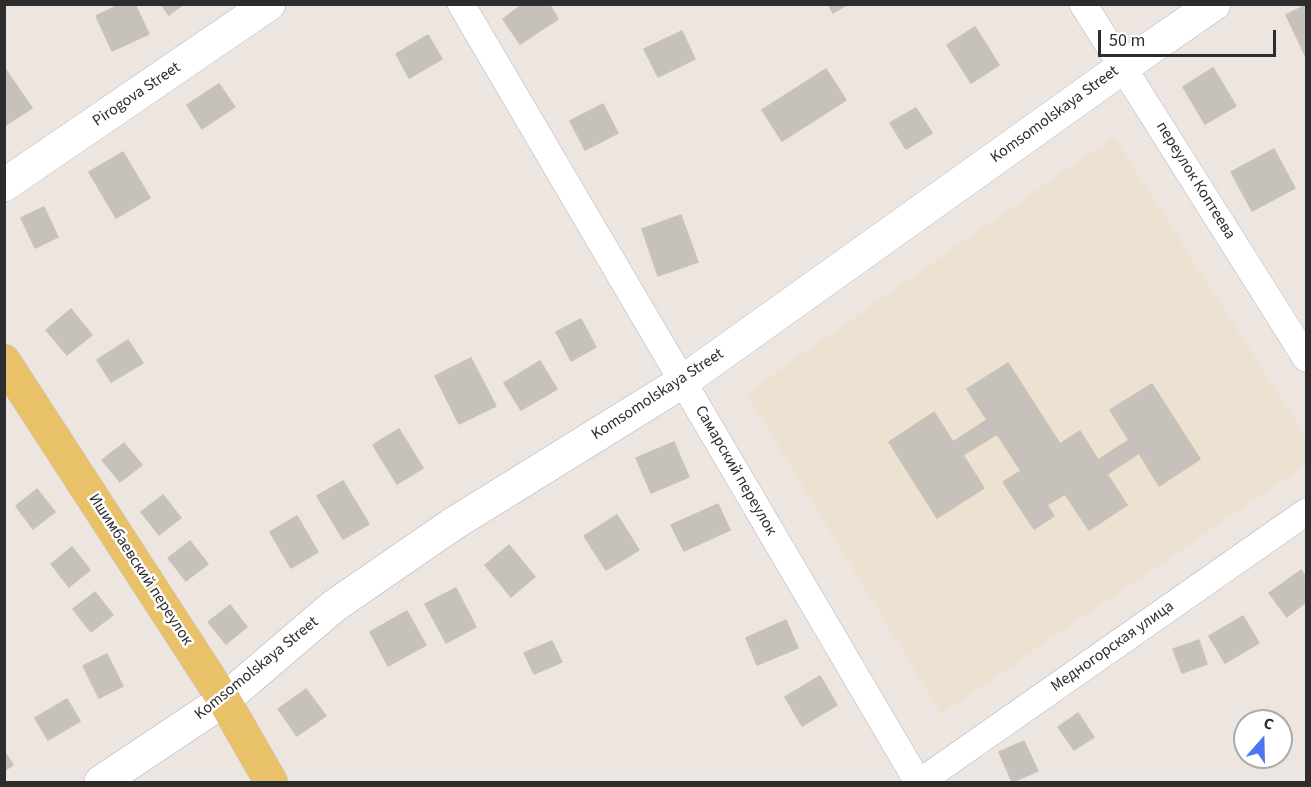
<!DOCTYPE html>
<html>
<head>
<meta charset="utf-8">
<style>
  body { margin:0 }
  #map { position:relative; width:1311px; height:787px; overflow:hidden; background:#ede6e0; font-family:"Source Sans 3",sans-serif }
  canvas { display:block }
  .frame { position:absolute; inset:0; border:6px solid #2d2d2d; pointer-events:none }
  .north { position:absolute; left:1233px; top:709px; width:60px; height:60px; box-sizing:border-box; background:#fff; border:2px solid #ababab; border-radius:50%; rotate:20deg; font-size:16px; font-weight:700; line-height:24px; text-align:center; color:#2d2d2d }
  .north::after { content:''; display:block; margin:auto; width:21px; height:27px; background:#4a77f0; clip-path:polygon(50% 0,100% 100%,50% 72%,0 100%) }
  .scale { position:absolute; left:1098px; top:30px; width:178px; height:27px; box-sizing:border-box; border:3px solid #2d2d2d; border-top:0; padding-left:8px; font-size:18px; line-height:21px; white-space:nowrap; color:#2d2d2d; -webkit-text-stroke:4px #fff; paint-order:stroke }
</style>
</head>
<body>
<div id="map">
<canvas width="1311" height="787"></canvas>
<div class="frame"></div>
<div class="north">С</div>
<div class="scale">50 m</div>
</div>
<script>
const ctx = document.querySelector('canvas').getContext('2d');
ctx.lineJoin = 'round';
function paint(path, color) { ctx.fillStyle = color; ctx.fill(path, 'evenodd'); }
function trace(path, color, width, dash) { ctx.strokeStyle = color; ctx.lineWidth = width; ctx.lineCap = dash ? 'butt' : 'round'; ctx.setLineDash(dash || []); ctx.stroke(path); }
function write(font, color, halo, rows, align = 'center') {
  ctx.font = font + ' "Source Sans 3",sans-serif'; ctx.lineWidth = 5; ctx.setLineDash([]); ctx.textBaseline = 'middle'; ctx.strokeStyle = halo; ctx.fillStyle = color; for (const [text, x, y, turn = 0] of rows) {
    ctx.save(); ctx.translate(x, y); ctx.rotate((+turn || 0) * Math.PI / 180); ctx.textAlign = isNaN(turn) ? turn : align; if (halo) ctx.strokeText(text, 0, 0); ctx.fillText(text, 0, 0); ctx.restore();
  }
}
paint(new Path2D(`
  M1114,136L1306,437V465L941,714L746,393Z`), '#ede2d1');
const building = new Path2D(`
  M121,4H135L149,34L112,51L96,16Z
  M161,4H184L169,15Z
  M523,4H549L558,19L520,44L503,19Z
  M828,4H848L833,13Z
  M1306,5V54L1305,55L1286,15Z
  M975,27L999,65L971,83L947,45Z
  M682,31L695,59L658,77L644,49Z
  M428,35L442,59L409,78L396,54Z
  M1213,68L1236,106L1205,124L1183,87Z
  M826,69L846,100L782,141L762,110Z
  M4,70H6L32,108L4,126Z
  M219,84L235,107L202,129L187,105Z
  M603,104L618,133L585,150L570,121Z
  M916,108L932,133L906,149L890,123Z
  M1274,149L1295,188L1252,211L1231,172Z
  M123,152L150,198L116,218L89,172Z
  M44,207L58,237L35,248L21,218Z
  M681,215L698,262L658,276L642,229Z
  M71,309L92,335L67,355L46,330Z
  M581,319L596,347L571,361L556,332Z
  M128,340L143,363L111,382L97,360Z
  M471,358L496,406L459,424L435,376Z
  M540,361L557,389L521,410L504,383Z
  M1008,363L1060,444L1080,431L1098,460L1129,440L1110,410L1152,384L1200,459L1159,486L1139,453L1107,474L1127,505L1089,530L1065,494L1047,505L1054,516L1034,529L1003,482L1021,471L997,434L963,455L984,488L937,518L889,442L934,412L953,442L987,420L967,389Z
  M399,429L423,468L397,484L373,445Z
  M674,442L689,477L651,493L636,458Z
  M124,443L142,465L120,482L102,460Z
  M343,481L369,524L343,539L317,496Z
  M37,489L55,512L33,529L16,506Z
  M163,495L181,518L159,535L141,512Z
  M718,504L730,530L684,551L671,525Z
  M617,515L639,550L606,570L584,536Z
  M297,516L318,552L291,568L270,532Z
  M190,541L208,564L186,581L168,558Z
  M509,545L535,577L511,597L485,565Z
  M72,547L90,570L69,587L51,564Z
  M1301,570L1306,577V602L1287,617L1269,593Z
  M456,588L476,627L446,643L425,604Z
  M95,592L113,615L91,632L73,609Z
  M230,605L247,627L226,644L208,622Z
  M407,611L426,645L388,666L370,632Z
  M1243,616L1259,643L1225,663L1209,636Z
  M786,620L798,648L757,665L746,638Z
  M1199,640L1207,664L1182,673L1173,649Z
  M552,641L562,662L534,674L524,653Z
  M107,654L123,686L99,698L83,666Z
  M820,676L837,705L802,726L785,697Z
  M306,689L326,716L297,736L278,709Z
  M67,699L80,721L48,740L35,718Z
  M1078,713L1094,737L1074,750L1058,727Z
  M1024,741L1038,771L1012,782L999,752Z
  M4,751L13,765L4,771Z`);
paint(building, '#c6c2bb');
trace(building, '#c9c2b9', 1.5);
const street = new Path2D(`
  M461,4L918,782
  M1083,4L1306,358
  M920,782L1306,512`);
const secondary = new Path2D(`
  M4,185L269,4
  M101,782L224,700L334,606L453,524L682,382L1123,67L1214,4`);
const primary = new Path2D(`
  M4,361L224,700L271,782`);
trace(street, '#b0b3bc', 28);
trace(secondary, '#b0b3bc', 34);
trace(primary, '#c4c4c4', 34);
trace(street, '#fff', 27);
trace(secondary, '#fff', 33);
trace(primary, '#e9c169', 33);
write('16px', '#2d2d2d', '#fff', [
  ["Pirogova Street",137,95,-34],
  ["Komsomolskaya Street",1055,115,-36],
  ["переулок Коптеева",1195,181,58],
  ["Komsomolskaya Street",658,395,-33],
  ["Самарский переулок",735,471,60],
  ["Ишимбаевский переулок",140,570,57],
  ["Медногорская улица",1113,647,-35],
  ["Komsomolskaya Street",257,669,-39]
]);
</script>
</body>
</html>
